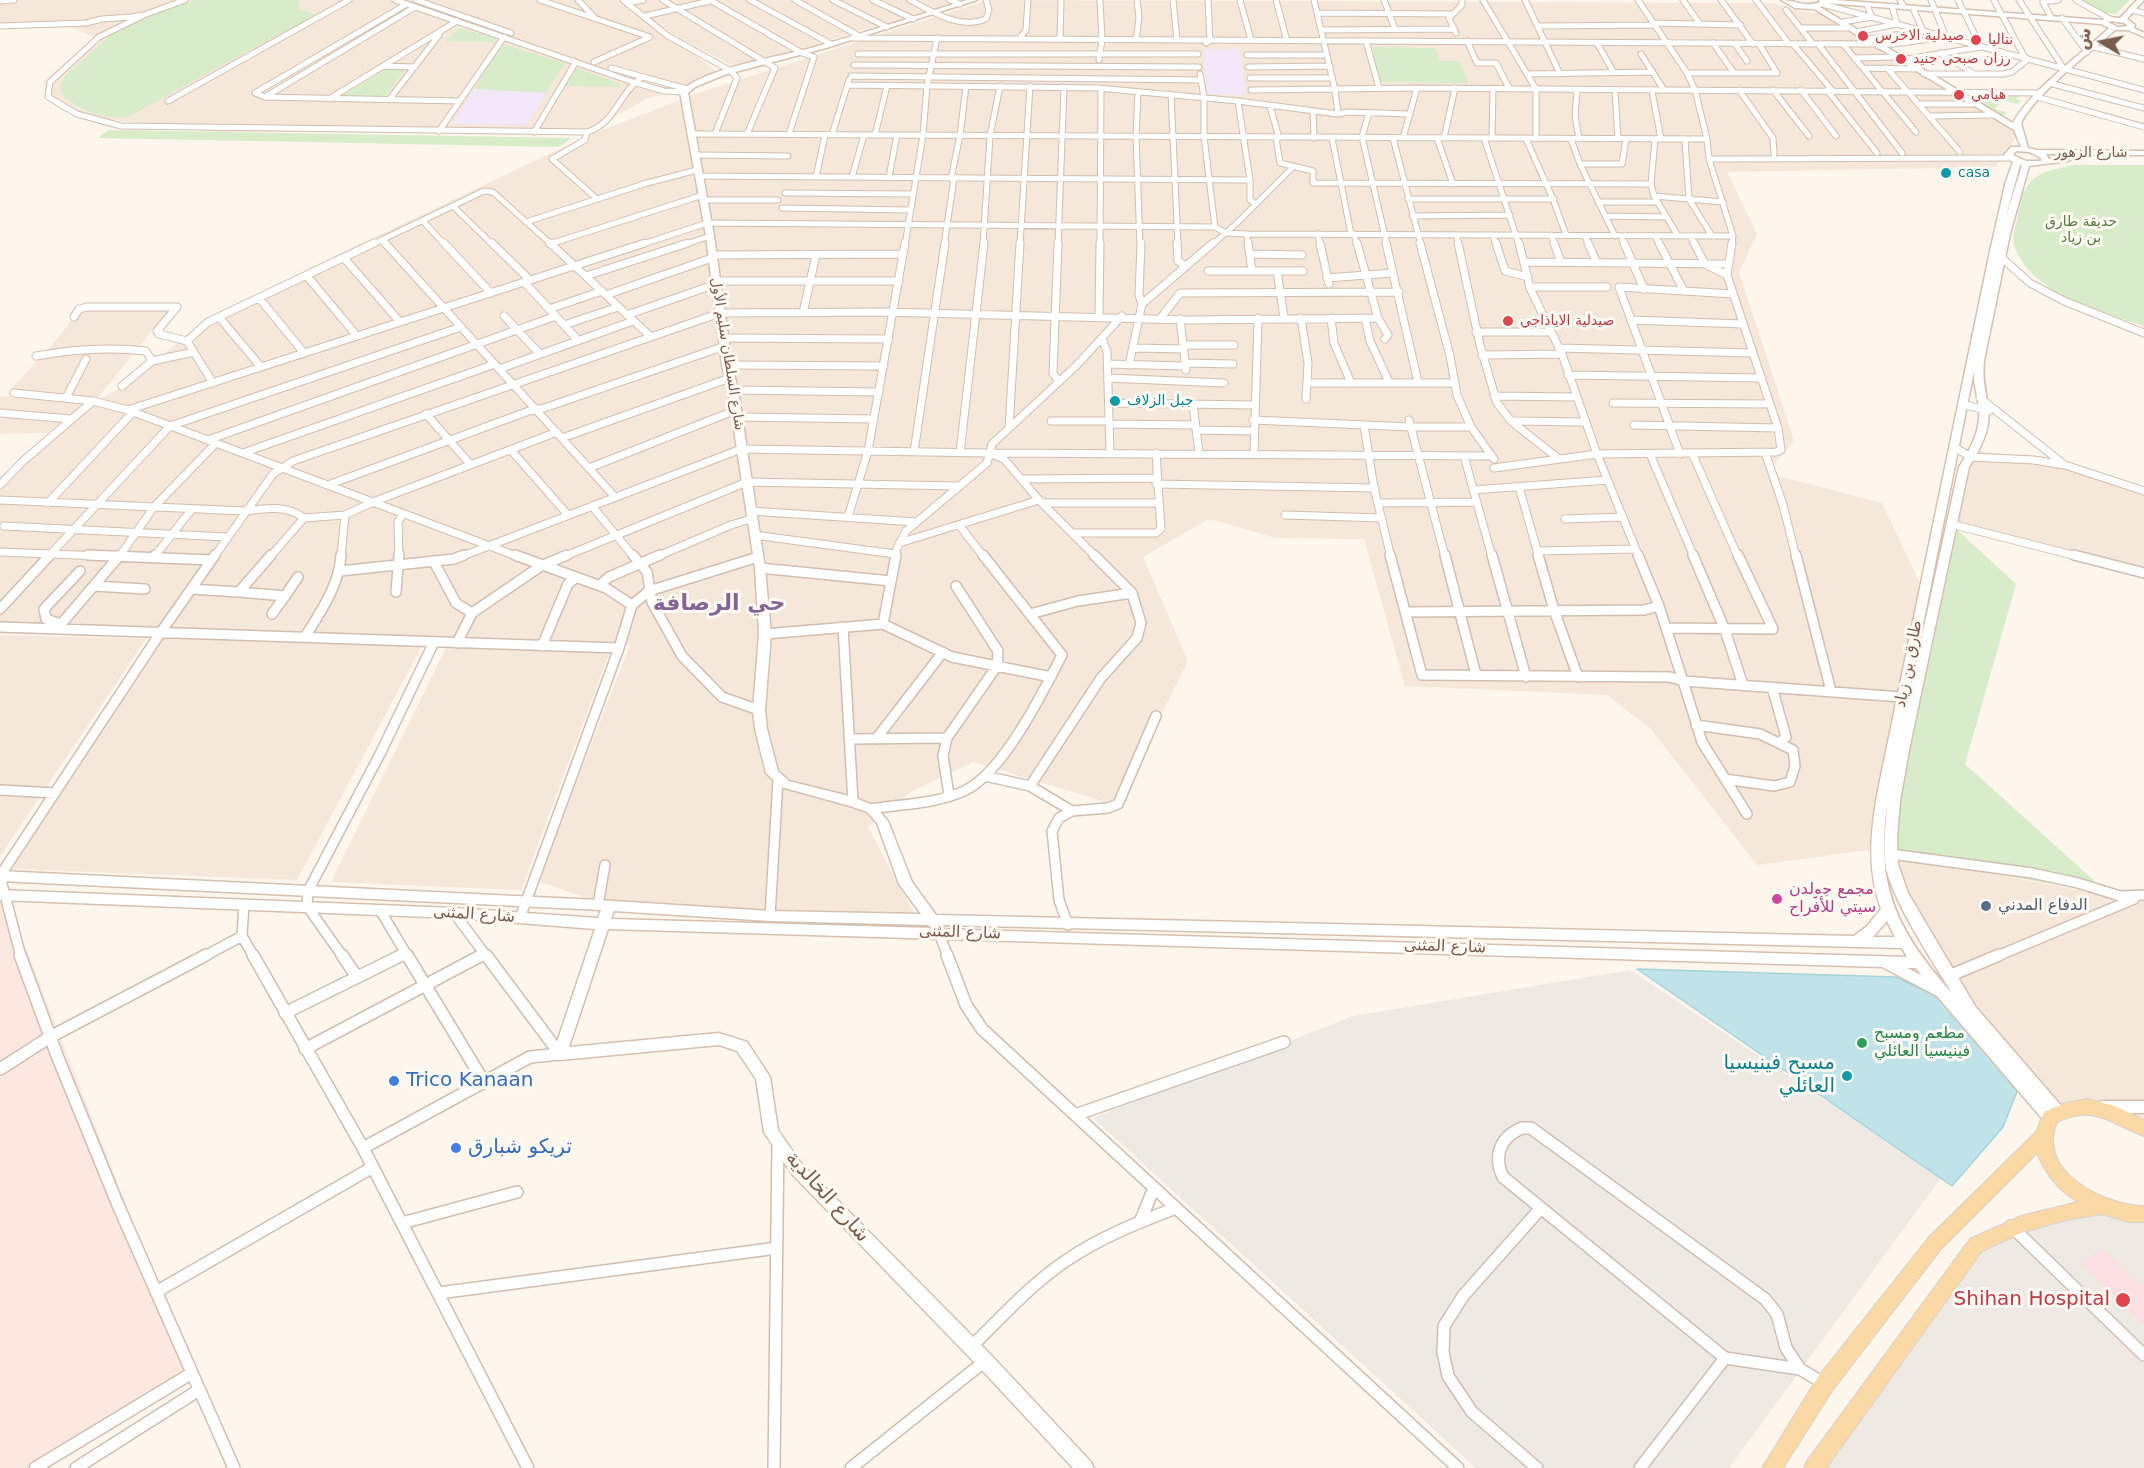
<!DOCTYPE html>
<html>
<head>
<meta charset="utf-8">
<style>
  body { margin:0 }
  #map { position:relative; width:2144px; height:1468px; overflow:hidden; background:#fdf6ec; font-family:"DejaVu Sans","Noto Sans Arabic",sans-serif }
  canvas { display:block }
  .north { position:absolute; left:2072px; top:12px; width:60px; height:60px; -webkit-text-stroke:4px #fffaf3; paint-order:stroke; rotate:280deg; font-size:16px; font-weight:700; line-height:24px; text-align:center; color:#7a5c4d }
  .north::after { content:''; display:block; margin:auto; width:21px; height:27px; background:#7a5c4d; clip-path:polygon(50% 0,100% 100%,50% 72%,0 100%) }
</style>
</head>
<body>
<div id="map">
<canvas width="2144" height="1468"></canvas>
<div class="north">ش</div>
</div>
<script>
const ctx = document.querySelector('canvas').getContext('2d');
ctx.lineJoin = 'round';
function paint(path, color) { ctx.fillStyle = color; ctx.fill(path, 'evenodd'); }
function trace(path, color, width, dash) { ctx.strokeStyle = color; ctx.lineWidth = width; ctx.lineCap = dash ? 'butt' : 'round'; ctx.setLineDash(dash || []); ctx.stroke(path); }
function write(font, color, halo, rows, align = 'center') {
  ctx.font = font + ' "DejaVu Sans","Noto Sans Arabic",sans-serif'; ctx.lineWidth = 6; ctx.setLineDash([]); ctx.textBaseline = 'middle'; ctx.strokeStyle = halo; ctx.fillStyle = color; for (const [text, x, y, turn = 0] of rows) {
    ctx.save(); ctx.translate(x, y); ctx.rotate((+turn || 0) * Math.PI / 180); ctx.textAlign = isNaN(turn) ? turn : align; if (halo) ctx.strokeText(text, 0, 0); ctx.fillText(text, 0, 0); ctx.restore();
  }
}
paint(new Path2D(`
  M0,0H962L737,68L657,26L716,71L687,89L648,98L587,132H216L88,117L46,95L44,81L95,37L62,24L0,29Z
  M988,0L1773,3L1799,11L1819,13L2018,134L1995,167L1727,172L1757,234L1739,272L1794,441L1767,473L1882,503L1923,590L1877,849L1757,865L1651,729L1607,695L1405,686L1364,539L1276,538L1209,519L1143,557L1188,661L1116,805L973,762L909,793L868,827L918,921L609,906L538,881L630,645L0,623V477L89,405L124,386L199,325L314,266L587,136L698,93Z
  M170,308L97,399L10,390L51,346L80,310Z
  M0,396L85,405L47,433L0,434Z
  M1975,450L2065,465L2144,491V573L1951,524Z
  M0,635L146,639L0,856Z
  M163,638L422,646L297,880L11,869L18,854L57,792Z
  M447,646L610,651L521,890L331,882Z
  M1891,854L2140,902L2144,899V1129L2123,1116L2058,1113L1970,1010L1902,894Z`), '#f5e8da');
paint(new Path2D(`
  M0,895H5L192,1373L35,1468H0Z`), '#fde8e0');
paint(new Path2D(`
  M1630,970L1941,1178L1729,1468H1476L1093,1118L1353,1016Z
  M2059,1212L2144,1214V1468H1814L1976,1245Z`), '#efe9e4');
paint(new Path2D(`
  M1204,49H1239L1246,95L1208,94Z
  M475,89L548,90L527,125L452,124Z`), '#f3e8fa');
paint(new Path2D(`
  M2103,1249L2141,1285L2144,1284V1325L2081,1263Z`), '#fbdfe3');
paint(new Path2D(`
  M194,0H299L298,9L321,16L281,33L128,117C103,119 77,111 60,92L61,84L65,76L117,29Z
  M2081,0H2130L2116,14L2105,13Z
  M460,28L497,39L495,42L445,41Z
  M500,43L565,63L546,93L475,89Z
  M1372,47L1435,48L1440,61H1460L1468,83L1381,82Z
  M577,68L620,84L619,87L566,86Z
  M387,69L405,70L385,97H340Z
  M1967,95H1988L1990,98H1998L1996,95H2020L2016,99L2021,101L2017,104L2003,101L1995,109L2007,112L2002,117Z
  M108,130L572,138L559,147L98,138Z
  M2075,165H2144V326C2101,311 2031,295 2014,245C2011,236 2018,219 2019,209C2025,174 2044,171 2075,165Z
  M1951,524L2016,584L1965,764L2110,895L1891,854V836Z`), '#d8ecc9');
const water = new Path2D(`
  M1637,969L1896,977L1940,998L2018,1089L2003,1127L1952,1186Z`);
paint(water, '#bfe3e8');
trace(water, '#a5d3da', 1.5);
const streetFar3 = new Path2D(`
  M395,0L633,82L664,91L684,92
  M416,0L511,33
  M540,0L650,37
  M578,0L595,18
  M623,0L668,36L731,71L737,78L715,134
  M663,0L775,68L747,134
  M710,0L802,53L814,57L789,134
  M750,0L831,44
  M795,0L859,36
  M833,0L887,27
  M873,0L913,19
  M910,0C933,12 960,30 986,19L989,10L986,0
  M950,0L960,4
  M1173,0L1177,40
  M1240,0L1251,40
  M1276,0L1287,41
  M1314,0L1335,90L1338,114
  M1384,0L1395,29
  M1483,0L1536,89V139
  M1525,0L1560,74
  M1683,0L1700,24
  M1721,0L1753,44
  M1756,0L1789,44
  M1900,0L1904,7
  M1994,0L2025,58
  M2019,0L2064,69
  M2076,0L2110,19
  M0,1L14,0
  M627,3L643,0
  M1822,4L2144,90
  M1786,10L1813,44
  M2131,10L2144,13
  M1318,13L1452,14
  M144,15L99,37L50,82L48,97L77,114L121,126L587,132C615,124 619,93 641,78
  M645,16L714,0
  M2051,17L2043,2L2058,0
  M2062,18L2087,52
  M1843,22L1872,17L1867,5
  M1654,23L1741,25
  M0,26L86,23L102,19L131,17L144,15L185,0
  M1538,26L1655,25
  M1801,28H1851
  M1322,30L1454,29
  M1856,32L1897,24L1892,6
  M1456,33L1449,18L1462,5V0
  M852,38L1875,44
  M1019,39L1026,30L1028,0
  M1060,39L1061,0
  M1868,39L1923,31L1913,8
  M1136,40L1139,18L1137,0
  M1366,41L1379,88
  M1467,41L1477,63H1496L1509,88
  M1206,43L1210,41L1208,0
  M1597,43L1614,73
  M1713,43L1734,73
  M1735,44L1747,61
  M1793,44L1832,90
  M1818,44L1902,153
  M1843,44L1916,132
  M1878,46L1946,37L1931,0
  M2094,47L2144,59
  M1940,53L1973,73
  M858,54H1198
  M1641,54L1664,90
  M1247,55H1327
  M1854,58L1896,57
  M1099,60L1102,40L1100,0
  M1900,60L1981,47L1958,0
  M594,62L650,37
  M854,65L1199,67
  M383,66L415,67
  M1248,67L1330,66
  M611,68L687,89
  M1863,68L1915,69
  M1887,68L1960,152
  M1687,73H1777L1759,44
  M1200,74L1204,97V137L1215,227
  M1527,74L1653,72
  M1924,74H2003L2012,72L2028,59
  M851,76L1201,80
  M1250,78H1332
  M2053,84L2144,108
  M848,85L1098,88L1238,101L1338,114L1347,112L1410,114
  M1251,90L1417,88L2041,93
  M1577,90L1575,115L1579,139
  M1615,90L1618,139
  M1739,90L1773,138L1774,154
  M1773,90L1809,136
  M1801,90L1836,136
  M1827,90L1877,153
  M1652,91L1661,139
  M1138,92L1136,136L1140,245
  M255,93L265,97L460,101
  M255,93L407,4
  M1171,94L1178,245
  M265,97L415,7
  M2037,97L2144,127
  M329,99L457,21
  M389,100L439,35
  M168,101L349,0
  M1238,101L1250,180V200L1256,204
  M1919,104H1973
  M1270,106L1279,138
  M1313,111L1314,138
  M1369,113L1362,137L1387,245
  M1929,116L1992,115
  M439,131L504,37
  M534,132L574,65V61
  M587,132L585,140L552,159L597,199
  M691,134L1707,139
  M832,135L849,80
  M875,135L887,86
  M1276,138L1280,163L1313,171V183L1651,184
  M1332,138L1351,234
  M1393,138L1421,245
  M1403,138L1417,88
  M1437,138L1453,184
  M1444,138L1455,88
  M1484,138L1519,245
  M1492,138L1493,88
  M1526,139L1553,199L1566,235
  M1571,139L1580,164L1615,236
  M1655,139L1651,184L1654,196L1678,236
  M1685,140L1689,199L1712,236
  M695,155L788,156
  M1709,159L2011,158
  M1580,164H1622L1626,139
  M698,176L1250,180
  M816,177L825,135
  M852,177L864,135
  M889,177L897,135
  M951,179L960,135L966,86
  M785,193L913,194
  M1654,196L1723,202
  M1408,199H1554
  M704,200H778
  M1598,202H1657
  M453,206L493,245
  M782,208L910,210
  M1412,216L1510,215
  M1605,216L1666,217
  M423,221L445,245
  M526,222L647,183L697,170
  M1247,234L1248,245
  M1318,234L1320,245
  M1354,234L1357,245
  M1456,235L1459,245
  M1493,235L1496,245
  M1551,235L1555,245
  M1585,236L1589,245
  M1621,236L1625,245
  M1655,236L1660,245
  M1690,236L1695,245
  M382,240L386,245
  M550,244L703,195
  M371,245L484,191L493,192L552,245
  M640,245L707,223L1215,227L1226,233L1247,234L1733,236L1709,159L1707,139L1695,90L1687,73L1638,0
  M683,245L710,236
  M905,245L923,135L927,86L937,38
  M944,245L954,179
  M983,245L990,136L1000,86
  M1020,245L1030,86
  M1058,245L1064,87
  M1100,245L1101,88
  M1212,245L1238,222L1293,167
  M1732,245L1733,236`);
const streetFar2 = new Path2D(`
  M385,243L615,497
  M444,243L491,293
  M492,243L530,280
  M550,243L650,336
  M1058,243L1053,373L1059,382
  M1141,243L1139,295L1142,304
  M1177,243L1178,261L1186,266
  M1248,243L1252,271
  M1320,243L1329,284
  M1357,243L1378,318L1388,335L1385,339
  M1386,243L1418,382
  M1420,243L1450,356L1457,395L1471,427L1494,459
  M1458,243L1480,345L1497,403L1512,422L1559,459
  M1496,243L1505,271L1528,277
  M1519,243L1530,288L1562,354L1597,454L1639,557
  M1554,243L1561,262
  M1588,243L1597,263
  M1624,243L1644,289
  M1659,243L1684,291
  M1694,243L1705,264L1727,275
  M550,244L553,243
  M1250,254L1302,255
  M712,255L903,254
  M344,258L400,322
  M2002,258L2030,283L2064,301L2144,333
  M1524,262L1729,264
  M1208,271H1303
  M1277,271L1284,318
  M307,276L357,336
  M586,276L688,243
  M1327,278L1393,273
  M715,281H899
  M524,282L578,340
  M1530,287H1607
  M606,295L712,258
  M260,299L304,353
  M549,309L602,291
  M803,313L816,255
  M627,315L716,284
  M1099,315L1100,243
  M504,316L540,354
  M74,317L79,309L87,307H177L157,331L159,334L187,341
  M219,317L261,367
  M1301,318L1308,363L1306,399
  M1331,318L1334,343L1351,383
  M1365,318L1370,341L1389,382
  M1160,319L1180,293L1399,292
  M1180,319L1186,370
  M1631,320L1743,324
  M564,325L618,307
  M1476,332H1551
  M724,338L889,339
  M1102,339L1107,351L1110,452
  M1183,345H1234
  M1134,348L1184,349
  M1559,348L1753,353
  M1482,355L1562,354
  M36,356C73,349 109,347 146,351L152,361
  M1185,363L1233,364
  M1108,364L1186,366
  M727,365L884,366
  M1129,365L1142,304L1213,243
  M499,369L633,321
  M1568,375L1762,378
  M1108,378L1224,383
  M213,383L187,341L208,322L374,243
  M1308,383H1453
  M122,386L152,361L194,352
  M733,390L879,392
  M14,393L93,401L128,410L519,557
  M1494,396L1576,397
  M66,398L86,359
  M1980,398L2061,462
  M1109,403L1254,405
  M1613,403L1770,404
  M1193,404L1199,453
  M1962,404L1989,411
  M128,410L645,243
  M0,413L71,419
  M426,414L471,465
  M737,417L874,419
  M1253,420L1410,427H1471
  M1409,420L1445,557
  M1051,421H1109
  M1513,421L1585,422
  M1109,424L1195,425
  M1364,425L1374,488L1391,557
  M1634,425L1778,428
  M1009,428L1020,243
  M1196,430L1253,431
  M562,438L730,378
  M208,440L556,316
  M1954,447L1971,457L2034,460L2065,465L2144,491
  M511,450L568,515
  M914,452L945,243
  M1765,452L1783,505L1796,557
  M243,453L495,364
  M960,453L984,243
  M991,453L1492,456
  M1692,453L1738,557
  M1254,454L1258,318
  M1650,454L1694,557
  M1680,454L1619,287L1733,294
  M1464,456L1492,557
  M589,468L736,410
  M1494,468L1597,454L1776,452L1781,450L1778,428L1727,275L1732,243
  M1022,479L1156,478
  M1156,484L1375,488
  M0,485L22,462L93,401
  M328,485L529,411L544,408L725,346
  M1519,487L1539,557
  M1473,490L1607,480
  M0,500L245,511C265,508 287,505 304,518
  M48,503L133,412
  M1043,503H1158
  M1379,503L1477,502
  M592,506L634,557
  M751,511L916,522
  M1285,515L1382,518
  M848,517L868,451L905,243
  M1565,519L1622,517
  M1951,524L2080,557
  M959,525L984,557
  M4,526L227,537
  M1073,533H1156L1161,529L1156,453
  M754,535L895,554
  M899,543L1039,500
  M1537,551L1636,549
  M0,552L128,557
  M48,557L170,426L461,327
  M119,557L154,507L216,443
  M154,557L192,509
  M214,557L273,474L293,461L720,313L885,312L1187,320L1378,318
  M270,557L304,518L345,515
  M341,557L345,515L373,502L557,432
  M399,557L398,522L403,514
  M460,557L741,449L989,453L1004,459L1039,500L1096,557
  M563,557L747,482L959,486
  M656,557L731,525L751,519
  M895,557L897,548L906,531L987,463L992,444L1076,366L1122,316`);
const streetFar1 = new Path2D(`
  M88,555L211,560
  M515,555L606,588L632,605L619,648L520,918
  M633,555L647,572L652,602L682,656L722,697L759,710
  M1390,555L1422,675L1670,677L1683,681L1659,606
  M1445,555L1476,675
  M1492,555L1526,677
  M1538,555L1554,610L1578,677
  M1693,555L1725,630L1743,685
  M1796,555L1831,691
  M2074,555L2144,573
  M153,558L155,555
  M434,562L456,603L472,613
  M760,568L891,581
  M340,571L454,559L464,555
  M600,585L609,577L660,555
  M94,586L145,589
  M191,589L239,592L271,555
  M239,592L285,596L272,614
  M396,592L399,555
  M285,596L298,577
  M632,605L649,591L758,557
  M0,609L50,555
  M1407,612L1644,610L1659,606L1638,555
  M1030,614L1078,601L1132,593
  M61,624L46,619L44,609L80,571
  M883,624L952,657L1051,677
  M0,627L619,648
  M843,627L853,802
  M1667,628L1773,629L1738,555
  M57,629L120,555
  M765,634L883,624L896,555
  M305,637C321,611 339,586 341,555
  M457,643L472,613L541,566L567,555
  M542,646L568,584L575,578
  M1772,687L1786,737L1781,741
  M1696,725L1760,734L1793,750L1795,766L1790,782L1774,786L1725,779
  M849,739L947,738
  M876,739L943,652
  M985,776L1030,786L1072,811
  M1030,786L1101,678L1137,638L1141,623L1132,593L1094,555
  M0,790L55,793
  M949,795L943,756L947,738L997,666L998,651L956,586
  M871,809C901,804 938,804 966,790C1004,771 1043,692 1062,655L983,555
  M1747,814L1702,742L1683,681L1902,697
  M1891,854L2032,873L2078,883L2120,896L2144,895
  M244,904L242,936L254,957
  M598,905L605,865
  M380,910L408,957
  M454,913L487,957
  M770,916L778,780
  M1068,925L1059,900L1052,831L1059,818L1072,811L1108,808L1118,804L1156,716
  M939,933L948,957
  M21,957L0,876L161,632L215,555
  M203,957L242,936
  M343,957L307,906L308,891L381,752L434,642
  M399,957L406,953
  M479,957L484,954
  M1995,957L2134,899`);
const street = new Path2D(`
  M20,955L58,1058L118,1205L234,1468
  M253,955L363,1148L528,1468
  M342,955L357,977
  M407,955L484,1082
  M486,955L560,1054
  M947,955L966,1005L982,1029L1458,1468
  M1949,976L1999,955
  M285,1013L402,955
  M305,1049L482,955
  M0,1069L50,1037L206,955
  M1075,1115L1284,1042
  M1522,1128H1531L1765,1299L1777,1314L1786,1348L1800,1369L1725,1358L1503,1177C1493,1156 1500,1137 1522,1128Z
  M363,1148L530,1057L560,1054
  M1140,1222L1154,1188
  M402,1223L517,1192
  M2011,1226L2144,1355
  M156,1292L373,1167
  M439,1293L777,1248
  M971,1347C1002,1317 1031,1284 1067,1260C1101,1237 1139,1222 1176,1208
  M1800,1369L1825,1384
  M35,1468L192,1373
  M76,1468L199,1390
  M774,1468L778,1141
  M851,1468L985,1361
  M1537,1468L1472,1412L1448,1376L1443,1352L1444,1326L1463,1296L1541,1208
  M1640,1468L1725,1358`);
const secondary = new Path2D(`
  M967,0H977L826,48L724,75L695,87L688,93L714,236L732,365L738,390L765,568L771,634L765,710L767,729L778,771L789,781L853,797L875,806L888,821L912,882L936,915L1854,936L1867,926L1881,909C1866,867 1871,827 1879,785L1990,251L2006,181L2013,162L2004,155L2011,147H2021L2014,130L1814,9L1795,8L1781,0C1795,0 1805,8 1820,2L1819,0H1835L2102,20L2110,17L2120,18L2137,0H2144L2127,19L2135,25L2134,28L2144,33V37L2128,30H2115C2089,54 2036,93 2021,123L2028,148L2037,150L2144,151V155L2046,154L2049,159L2068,157L2072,159L2068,161L2029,166L2010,234L1984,361C1982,381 1986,389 1988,409C1991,429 1980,450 1969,467L1909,750L1900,801L1897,836L1898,864L1908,893L1975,1006L2063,1108L2065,1113L2063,1118L2057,1119L2050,1124L2045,1122L1937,996L1882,967L608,929L569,1047L719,1033L747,1042L770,1077L778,1130L801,1163L991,1355L1091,1462L1094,1468H1073L979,1367L791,1173L764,1132L756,1079L737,1051L719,1045L560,1060L555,1058L553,1054L595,929L454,918L0,900V890L454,908L598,918L601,910L0,881V871L598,900L770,911L921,914L899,884L877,823L867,812L850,806L781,787L766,773L755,729L753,710L759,634L755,568L728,390L722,365L706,236L680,92C707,66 782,57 818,46C868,32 917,15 967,0ZM1825,3L2101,24L2109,28C2082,54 2029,91 2013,123L1820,7ZM2111,21L2124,23L2128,26L2118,27L2108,22ZM2016,151L2029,152L2041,158V161H2026L2013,155ZM2020,165H2022L2005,220ZM1974,371C1973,385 1978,396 1979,409C1981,430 1970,450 1959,467L1905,714ZM1887,806C1886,825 1883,843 1885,862C1889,896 1933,962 1952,993C1899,933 1875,889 1887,806ZM614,911L770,921L928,925L932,928L611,919ZM1887,921L1895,937H1873ZM941,925L1902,948L1907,957L937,929ZM1907,968H1916L1921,975Z
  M2103,1101H2144V1113H2103L2098,1112L2096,1107L2098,1102Z`);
const primary = new Path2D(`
  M2087,1099L2115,1106L2144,1120V1136C2110,1124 2096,1104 2057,1122C2036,1172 2103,1205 2144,1206V1222H2129L2102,1214L2066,1220L2023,1232L1982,1251L1826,1468H1804L1807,1461L1970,1239L2021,1216L2078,1202C2059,1191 2045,1173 2037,1153L1941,1249L1832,1391L1783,1468H1762L1818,1377L1929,1237L2036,1132L2044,1112L2063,1104Z`);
trace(streetFar3, '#d1beb0', 7);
trace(streetFar2, '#d1beb0', 9);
trace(streetFar1, '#d1beb0', 12);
trace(street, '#d1beb0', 14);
trace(secondary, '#d6c0b0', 3);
trace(primary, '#dad1cd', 2);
trace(streetFar3, '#fff', 5);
trace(streetFar2, '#fff', 7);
trace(streetFar1, '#fff', 9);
trace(street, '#fff', 11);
paint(secondary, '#fff');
paint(primary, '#fbd9a5');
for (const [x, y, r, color] of [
  [1863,36,6,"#e0444e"],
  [1976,40,6,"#e0444e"],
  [1901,59,6,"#e0444e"],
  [1959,95,6,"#e0444e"],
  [1946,173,6,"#0f9aa8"],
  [1508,321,6,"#e0444e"],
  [1115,401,6,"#0f9aa8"],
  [1777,899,6,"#d1479c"],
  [1986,906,6,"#5c6f8a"],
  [1862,1043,6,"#2e9e5b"],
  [1847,1076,6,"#0f9aa8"],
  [394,1081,6,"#3f7fe0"],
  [456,1148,6,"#3f7fe0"],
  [2123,1300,8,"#e0444e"]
]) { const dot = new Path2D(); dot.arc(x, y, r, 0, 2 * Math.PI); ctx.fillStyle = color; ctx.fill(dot); trace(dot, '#fffaf3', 2); }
write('14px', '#be3a42', '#fffaf3', [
  ["صيدلية الاخرس",1875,36],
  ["نتاليا",1988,40],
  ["رزان صبحي جنيد",1913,59],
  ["هيامي",1971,95],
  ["صيدلية الاياذاجي",1520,321]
], 'left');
write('14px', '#7a5c4d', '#fffaf3', [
  ["شارع الزهور",2091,153],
  ["شارع السلطان سليم الأول",727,354,81]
]);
write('14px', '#0d838f', '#fffaf3', [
  ["casa",1958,173],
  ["جبل الزلاف",1127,401]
], 'left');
write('14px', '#537a41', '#fffaf3', [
  ["حديقة طارق",2081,222],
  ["بن زياد",2081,238]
]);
write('16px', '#7a5c4d', '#fffaf3', [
  ["طارق بن زياد",1909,664,-79],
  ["شارع المثنى",474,915,4],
  ["شارع المثنى",960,933,2],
  ["شارع المثنى",1445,947,2]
]);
write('16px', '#b23c85', '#fffaf3', [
  ["مجمع جولدن",1789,890],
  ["سيتي للأفراح",1789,908]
], 'left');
write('16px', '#4e5e75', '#fffaf3', [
  ["الدفاع المدني",1998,906]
], 'left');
write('16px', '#27864d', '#fffaf3', [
  ["مطعم ومسبح",1874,1034],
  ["فينيسيا العائلي",1874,1052]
], 'left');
write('20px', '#0d838f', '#fffaf3', [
  ["مسبح فينيسيا",1835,1064],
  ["العائلي",1835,1087]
], 'right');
write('20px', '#366cbe', '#fffaf3', [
  ["Trico Kanaan",406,1081],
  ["تريكو شبارق",468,1148]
], 'left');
write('20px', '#7a5c4d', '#fffaf3', [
  ["شارع الخالدية",827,1197,48]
]);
write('20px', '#be3a42', '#fffaf3', [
  ["Shihan Hospital",2110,1300]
], 'right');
write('bold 22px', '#846695', '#fffaf3', [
  ["حي الرصافة",719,604]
]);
</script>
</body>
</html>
